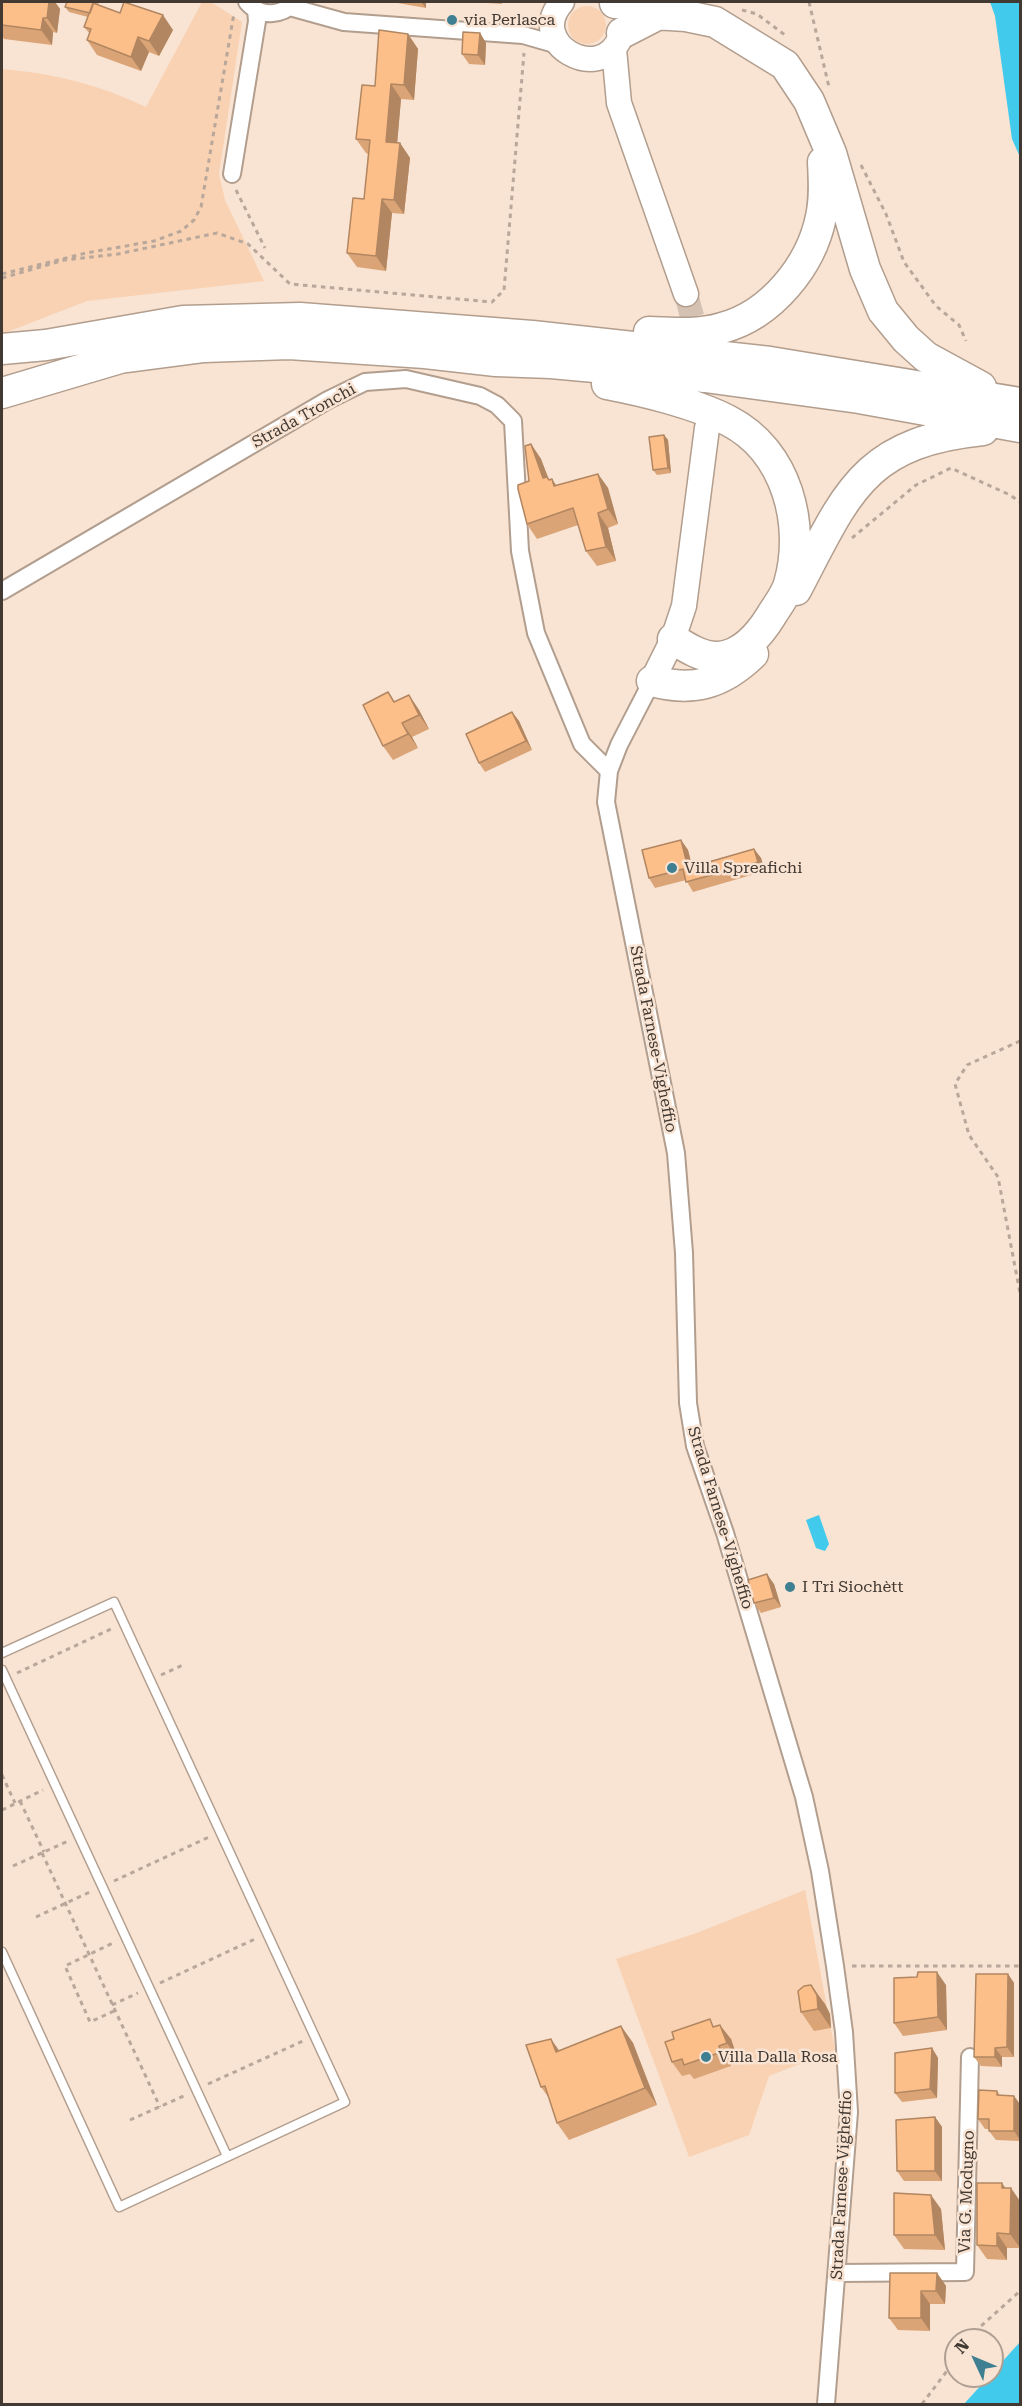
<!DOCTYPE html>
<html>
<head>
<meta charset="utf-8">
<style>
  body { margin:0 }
  #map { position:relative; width:1022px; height:2406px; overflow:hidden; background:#f9e3d2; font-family:"Roboto Serif",serif }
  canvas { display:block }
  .frame { position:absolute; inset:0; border:3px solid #413932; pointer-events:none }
  .north { position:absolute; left:944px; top:2328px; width:60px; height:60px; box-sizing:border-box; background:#f9e3d2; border:2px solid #af9f92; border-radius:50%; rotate:314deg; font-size:16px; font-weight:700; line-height:24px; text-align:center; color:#413932 }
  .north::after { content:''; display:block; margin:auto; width:21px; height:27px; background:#3e7f91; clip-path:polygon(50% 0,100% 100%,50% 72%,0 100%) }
</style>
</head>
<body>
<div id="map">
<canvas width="1022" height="2406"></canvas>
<div class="frame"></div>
<div class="north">N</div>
</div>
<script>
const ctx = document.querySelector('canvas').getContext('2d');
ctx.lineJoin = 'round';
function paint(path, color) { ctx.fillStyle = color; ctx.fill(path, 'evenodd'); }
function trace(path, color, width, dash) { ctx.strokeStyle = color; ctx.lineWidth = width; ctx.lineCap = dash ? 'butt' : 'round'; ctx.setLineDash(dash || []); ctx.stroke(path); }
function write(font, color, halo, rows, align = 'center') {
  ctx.font = font + ' "Roboto Serif",serif'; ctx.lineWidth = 5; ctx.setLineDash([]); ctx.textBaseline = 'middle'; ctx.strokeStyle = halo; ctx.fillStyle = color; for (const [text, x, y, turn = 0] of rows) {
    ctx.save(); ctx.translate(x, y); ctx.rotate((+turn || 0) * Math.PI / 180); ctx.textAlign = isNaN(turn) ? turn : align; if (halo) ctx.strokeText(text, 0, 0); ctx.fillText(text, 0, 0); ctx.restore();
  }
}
paint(new Path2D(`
  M202,2H211L242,22L219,174L225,200L264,281L87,301L2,334V69C53,73 100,85 146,107Z
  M568 25a19 19 0 1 1 38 0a19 19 0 1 1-38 0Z
  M805,1890L835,2050L769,2076L749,2135L689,2157L616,1959L694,1934Z`), '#f8d2b3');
paint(new Path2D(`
  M990,2H1020V157L1012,139L995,16Z
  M819,1515L829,1544L825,1551L816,1548L806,1520Z
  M1020,2342V2404H964Z`), '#41caec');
trace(new Path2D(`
  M686,294L707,372V427`), '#d4c1b2', 24, [24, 12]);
const lane = new Path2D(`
  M2,1653L114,1602L345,2102L119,2207L2,1952
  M2,1670L227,2156`);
const street = new Path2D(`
  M247,2C261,18 281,16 296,2
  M290,7L344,22L523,35L558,45
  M232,174L257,21L256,10
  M2,591L328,400L365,382L406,379L480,396L497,405L513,421L520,551L536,633L582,744L609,771
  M652,681L619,745L609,771L606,802L676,1153L684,1253L688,1403L695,1446L725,1533L804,1797L820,1871L835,1966L844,2032L849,2112L826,2404
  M838,2273L965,2272L970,2057`);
const secondary = new Path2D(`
  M562,2C525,44 601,85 620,38
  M614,49L619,103L686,294
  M652,681L673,639L684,606L707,428`);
const highway = new Path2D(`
  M615,3L632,4L654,14L686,16L715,22L785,65L809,101L831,153L865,269L883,311L906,339L926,357L981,387
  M622,33L657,15
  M649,332C672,333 700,335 722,328C771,315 811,266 821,217C825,199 824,180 823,162
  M2,349L46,345L183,321L300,318L532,336L770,362L1020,403
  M607,384C644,391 697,404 729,421C787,451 806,525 789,584C786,595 777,606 771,616C760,634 742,655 719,657C703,658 687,648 673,639
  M2,393L120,358L204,347L289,344L425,353L496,361L551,363L705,377L859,398L1020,427
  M796,590C847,493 863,442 983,430
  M652,681C693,692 722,684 753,654`);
trace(lane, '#b29e8e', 11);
trace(street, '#b29e8e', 20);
trace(secondary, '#b29e8e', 27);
trace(highway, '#b29e8e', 33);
trace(new Path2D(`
  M809,2L829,87
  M742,10L757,14L785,35
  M861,165L886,214L904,262L936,306L959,325L966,341
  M236,190L265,248
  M2,274L86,253L154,241L181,231L194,220L201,207L234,13
  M2,278L64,260L118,254L217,233L248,244L290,284L492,302L504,290L524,53
  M852,538L916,485L951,468L1010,495L1020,502
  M1020,1041L967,1065L955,1084L969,1135L998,1177L1020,1293
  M17,1673L111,1629
  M161,1675L183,1665
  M2,1775L15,1803
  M20,1801L44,1852
  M2,1810L43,1790
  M42,1853L160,2107
  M13,1866L68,1841
  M114,1881L209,1837
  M36,1917L92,1891
  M852,1966H1020
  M160,1983L255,1939
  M112,2005L138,1993
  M114,2011L90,2022L65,1966L115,1942
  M208,2084L303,2041
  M130,2120L186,2095
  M970,2340L980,2327L1020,2291
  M922,2404L956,2359`), '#b8a79a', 3, [4.5, 4.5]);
trace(lane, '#fff', 8);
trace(street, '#fff', 16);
trace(secondary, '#fff', 24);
trace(highway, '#fff', 30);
paint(new Path2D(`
  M2,2H55L60,9L57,33L53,32L52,45L4,39L2,36Z
  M67,2H99L98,5L120,13L173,30L159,56L149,52L141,71L97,55L87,40L90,34L84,27L88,17L69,12L65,7Z
  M392,2H426V8Z
  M474,2H502V4Z
  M480,33L486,43L485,65L469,64L462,54Z
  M408,34L418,49L414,100L401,99L397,143H400L410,158L404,214L392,213L386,271L357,267L347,253L364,199L368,154L366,153L356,139L375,86Z
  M664,435L668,440L671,473L657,475L653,470Z
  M531,444L541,459L547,477L556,486L598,474L608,488L618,524L608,528L616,561L597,566L586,551L578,525L537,539L527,524Z
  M409,695L419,710L429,729L412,737L418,748L393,760L383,746L395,702Z
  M512,712L519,721L532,750L485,772L479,763Z
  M681,840L688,850L692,866L754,849L761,858L765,871L693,892L686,880L655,888L649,878Z
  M774,1584L781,1607L761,1613L754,1603Z
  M1008,1974L1014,1983V2057H1002V2067L981,2066L974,2057Z
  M946,1985L947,2030L903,2036L894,2023Z
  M825,2004L830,2014L831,2028L814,2031L801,2012Z
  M621,2026L633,2043L657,2105L569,2140L557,2123L549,2098L541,2087L559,2051Z
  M715,2027L731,2039L737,2057L729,2060L731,2066L694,2079L690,2074L682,2076L672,2062L674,2039Z
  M932,2048L938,2058L937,2098L902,2102L895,2093Z
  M997,2091L1000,2095L1020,2104V2141L996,2140L989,2131V2129H985L978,2119Z
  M935,2117L942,2127V2181H904L897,2171Z
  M977,2183L1020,2248H1007V2260L987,2259L977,2245Z
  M941,2209L945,2250L904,2249L894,2235Z
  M937,2273L946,2286L945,2304H930V2331L898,2330L889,2318Z`), '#daa477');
paint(new Path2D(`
  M49,2H55L60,9L57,33L47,18Z
  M421,2H426V8Z
  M163,15L173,30L159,56L149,41Z
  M43,18L53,32L52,45L41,30Z
  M480,33L486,43L485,65L478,55Z
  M408,34L418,49L414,100L404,85Z
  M138,37L149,52L141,71L131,57Z
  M391,84L401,99L396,157L386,142Z
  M400,143L410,158L404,214L394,200Z
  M382,199L392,213L386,271L376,256Z
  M664,435L668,440L671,473L668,468Z
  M531,444L541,459L548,477H547L554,485L552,479L562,494L543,478Z
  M598,474L608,488L618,524L608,509Z
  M598,513L608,528L616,561L606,547Z
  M409,695L419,710L429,729L419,715Z
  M512,712L519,721L532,750L526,741Z
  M402,723L412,737L418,748L408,734Z
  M681,840L688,850L695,877L688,868Z
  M754,849L761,858L765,871L758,862Z
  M767,1574L774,1584L781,1607L774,1598Z
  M937,1972L946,1985L947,2030L938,2017Z
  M1008,1974L1014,1983V2057L1007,2047Z
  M811,1985L825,2004L830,2014L831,2028L818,2009Z
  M720,2025L731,2039L737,2057L727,2043Z
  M621,2026L633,2043L657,2105L645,2088Z
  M551,2039L563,2056L556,2052Z
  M719,2046L729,2060L731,2066L721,2052Z
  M932,2048L938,2058L937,2098L930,2089Z
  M995,2048L1002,2057V2067L995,2057Z
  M1014,2096L1020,2104V2140L1014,2131Z
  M935,2117L942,2127V2181L935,2171Z
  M1002,2183L1011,2196V2188L1020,2201V2248L1010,2234L1002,2188Z
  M931,2195L941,2209L945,2250L935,2235Z
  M997,2233L1007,2248V2260L997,2246Z
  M937,2273L946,2286L945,2304L936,2291Z
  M921,2291L930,2304V2331L921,2318Z`), '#b18661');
const building = new Path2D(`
  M2,2H49L47,18H43L41,30L2,25Z
  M67,2H94L90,13L65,7Z
  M124,2L163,15L149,41L138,37L131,57L87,40L91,29L84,27L93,3L120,13Z
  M379,30L408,34L404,85L391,84L386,142L400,143L394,200L382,199L376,256L347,253L353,198L364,199L370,140L356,139L362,85L375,86Z
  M463,32L480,33L478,55L462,54Z
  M664,435L668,468L653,470L649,437Z
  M531,444L543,478L547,477L549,480L552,479L554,486L598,474L608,509L598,513L606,547L586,551L573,508L527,524L518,489V485L529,481L525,446Z
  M388,692L394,702L409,695L419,715L402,723L408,734L383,746L363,705Z
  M512,712L526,741L479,763L466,734Z
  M681,840L688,868L754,849L758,862L686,882L683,869L649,878L642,850Z
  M767,1574L774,1598L754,1603L748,1580Z
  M918,1972H937L938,2017L894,2023V1978L917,1977Z
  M976,1974H1008L1007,2047L995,2048V2057H974Z
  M811,1985L817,1995L818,2009L801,2012L798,1991L804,1986Z
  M710,2019L713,2027L720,2025L727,2043L719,2046L721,2052L684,2065L682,2059L672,2062L665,2042L674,2039L672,2032Z
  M621,2026L645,2088L557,2123L545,2086L541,2087L526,2045L551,2039L556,2052Z
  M932,2048L930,2089L895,2093V2053Z
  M979,2090L997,2091V2095L1014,2096V2131H989V2119H978Z
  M935,2117V2171H897L896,2120Z
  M977,2183H1002V2188H1011L1010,2234L997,2233V2246L977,2245Z
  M894,2193L931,2195L935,2235H894Z
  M890,2273H937L936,2291H921V2318H889Z`);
paint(building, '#fdbf8a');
trace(building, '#b18661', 1.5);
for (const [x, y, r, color] of [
  [452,20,6,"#3e7f91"],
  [672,868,6,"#3e7f91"],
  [790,1587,6,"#3e7f91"],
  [706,2057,6,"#3e7f91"]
]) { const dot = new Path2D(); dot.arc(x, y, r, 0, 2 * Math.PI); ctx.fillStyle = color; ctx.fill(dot); trace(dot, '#f9e3d2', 2); }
write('16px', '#413932', '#f9e3d2', [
  ["via Perlasca",464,20],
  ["Villa Spreafichi",684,868],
  ["I Tri Siochètt",802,1587],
  ["Villa Dalla Rosa",718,2057]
], 'left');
write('16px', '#413932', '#f9e3d2', [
  ["Strada Tronchi",304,416,-29],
  ["Strada Farnese-Vigheffio",653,1039,79],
  ["Strada Farnese-Vigheffio",720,1518,73],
  ["Strada Farnese-Vigheffio",842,2185,-87],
  ["Via G. Modugno",967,2192,-88]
]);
</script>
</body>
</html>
